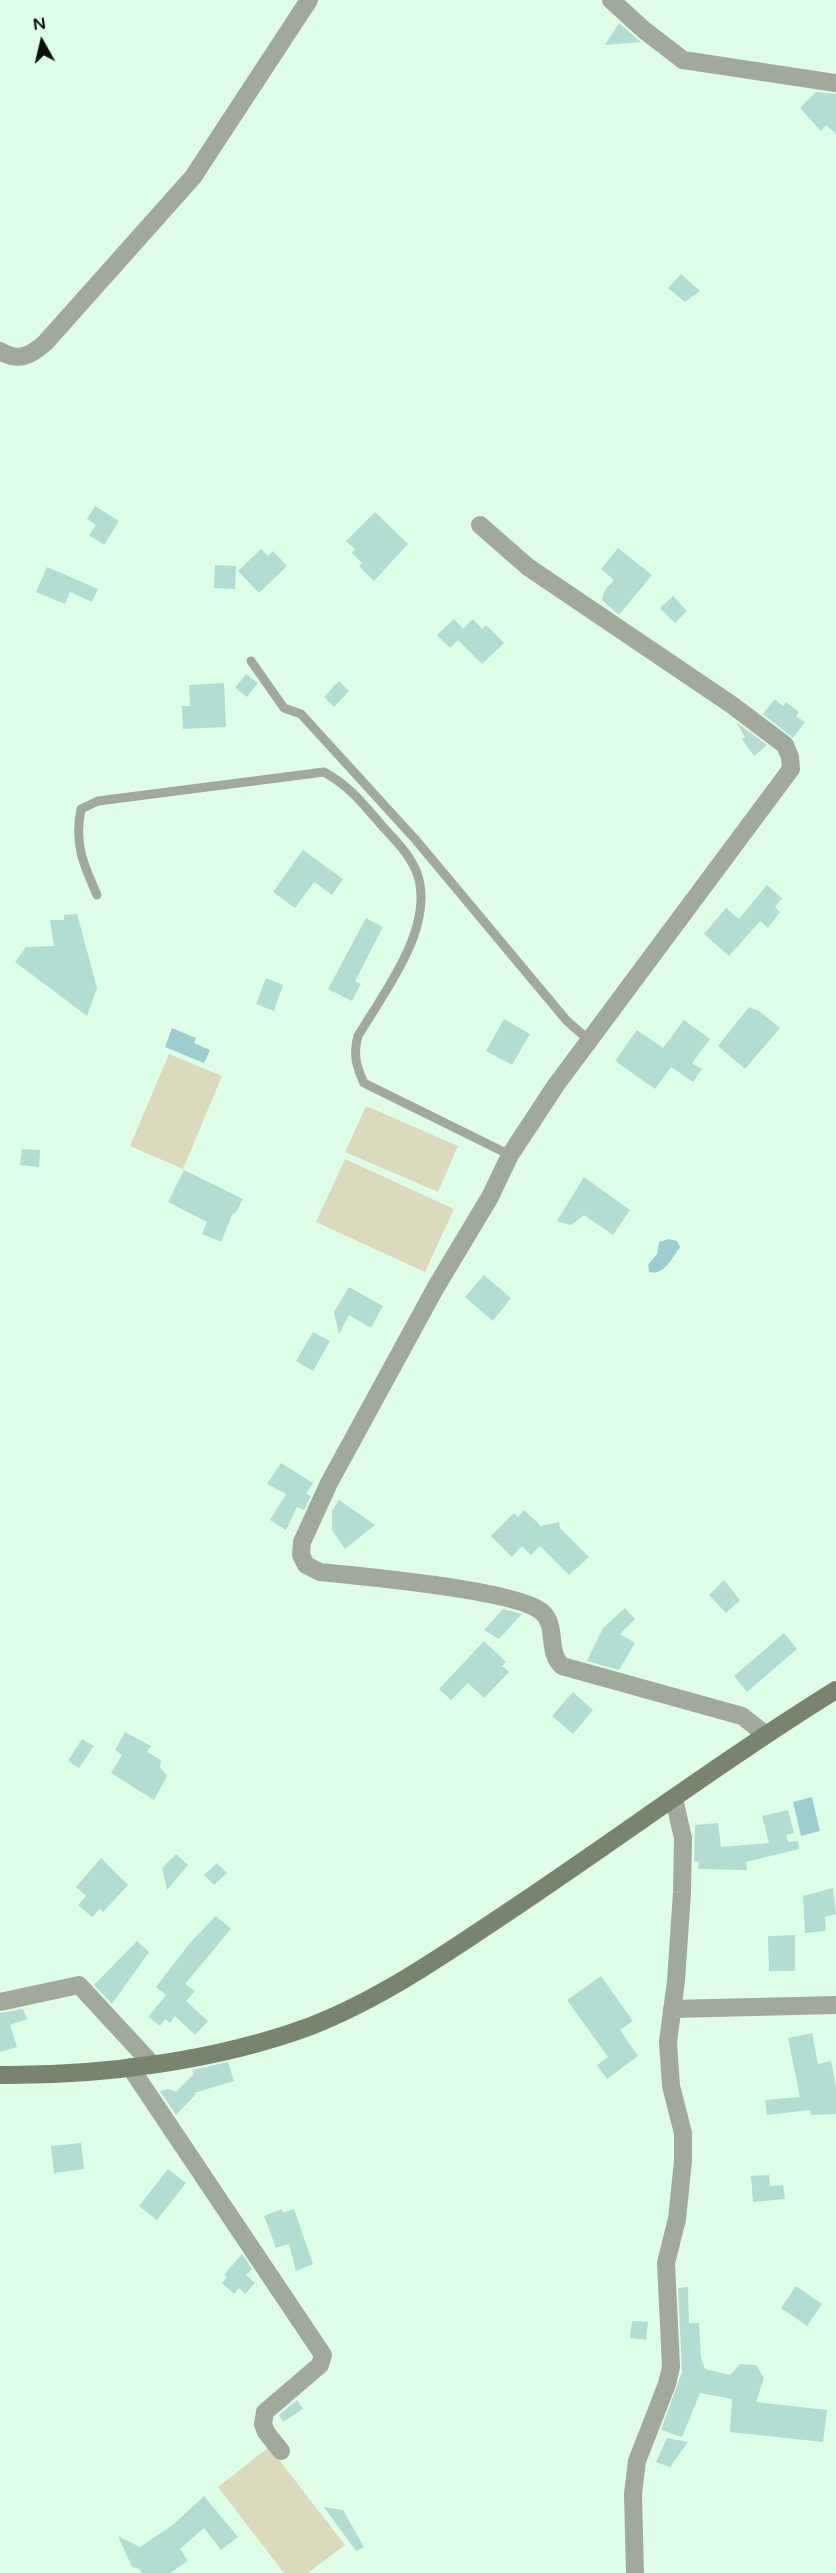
<!DOCTYPE html>
<html>
<head>
<meta charset="utf-8">
<style>
  body { margin:0 }
  #map { position:relative; width:836px; height:2573px; overflow:hidden; background:#dffee7; font-family:"Varela Round",sans-serif }
  canvas { display:block }
  .north { position:absolute; left:12px; top:12px; width:60px; height:60px; -webkit-text-stroke:4px #dffee7; paint-order:stroke; rotate:352deg; font-size:16px; font-weight:700; line-height:24px; text-align:center; color:#050e07 }
  .north::after { content:''; display:block; margin:auto; width:21px; height:27px; background:#050e07; clip-path:polygon(50% 0,100% 100%,50% 72%,0 100%) }
</style>
</head>
<body>
<div id="map">
<canvas width="836" height="2573"></canvas>
<div class="north">N</div>
</div>
<script>
const ctx = document.querySelector('canvas').getContext('2d');
ctx.lineJoin = 'round';
function paint(path, color) { ctx.fillStyle = color; ctx.fill(path, 'evenodd'); }
function trace(path, color, width, dash) { ctx.strokeStyle = color; ctx.lineWidth = width; ctx.lineCap = dash ? 'butt' : 'round'; ctx.setLineDash(dash || []); ctx.stroke(path); }
paint(new Path2D(`
  M169,1054L222,1076L183,1169L130,1146Z
  M366,1106L458,1146L438,1192L345,1152Z
  M345,1159L454,1209L425,1272L316,1222Z
  M269,2447L345,2545L308,2573H284L218,2487Z`), '#dbdabc');
paint(new Path2D(`
  M172,1028L196,1038L194,1043L210,1050L204,1063L165,1047Z
  M669,1239L677,1241L680,1247C672,1258 664,1276 649,1272L648,1265L657,1254L659,1242Z
  M812,1797L820,1831L801,1836L793,1802Z`), '#9dcdd1');
paint(new Path2D(`
  M619,23L636,38L641,42L605,45Z
  M816,92L836,94V134L826,125L821,131L800,108Z
  M681,274L700,291L685,302L668,288Z
  M95,506L119,521L104,545L89,535L96,525L87,519Z
  M375,512L408,544L374,581L359,566L362,563L352,553L355,549L346,541Z
  M618,548L652,575L619,615L602,600L605,590L614,580L601,569Z
  M261,549L268,556L273,551L287,566L259,593L238,571Z
  M215,565L236,566L235,589L214,588Z
  M47,567L98,589L92,602L70,592L65,604L36,592Z
  M673,596L687,611L675,623L660,608Z
  M454,619L463,629L473,619L482,629L486,625L504,643L482,664L458,640L450,648L437,635Z
  M246,674L258,683L247,697L235,688Z
  M339,681L349,691L334,707L324,697Z
  M224,683L226,727L183,729L182,706H190L189,685Z
  M775,699L783,706L786,702L799,712L796,716L805,722L793,738L763,714Z
  M736,722L767,745L754,756L742,739L745,737Z
  M303,850L343,879L332,895L314,882L295,908L273,892Z
  M767,885L782,898L775,907L780,912L768,928L760,921L729,956L704,934L726,908L739,919Z
  M77,914L97,988L87,1016L15,962L26,947L54,946L50,920H64V915Z
  M366,918L383,927L355,981L361,984L352,1001L328,989Z
  M266,978L283,985L274,1011L256,1004Z
  M749,1007L759,1011L780,1028L745,1069L718,1046Z
  M504,1019L530,1034L512,1065L486,1051Z
  M684,1020L710,1039L692,1063L702,1069L693,1082L671,1067L655,1089L615,1061L637,1030L663,1048Z
  M22,1149L40,1150L39,1167L20,1165Z
  M184,1170L243,1199L235,1214L233,1213L221,1242L202,1234L207,1222L168,1202Z
  M584,1177L630,1210L613,1235L584,1215L571,1225L557,1221Z
  M484,1275L511,1298L493,1321L465,1297Z
  M349,1287L383,1306L371,1328L349,1315L339,1334L334,1312Z
  M313,1332L330,1341L313,1371L296,1361Z
  M281,1463L313,1483L306,1494L311,1496L304,1510L297,1507L286,1530L270,1520L286,1494L267,1484Z
  M339,1500L375,1525L345,1549L332,1530V1511Z
  M524,1510L541,1526L559,1522L560,1528L589,1557L569,1575L540,1546L531,1555L522,1546L512,1557L491,1536L514,1513L518,1517Z
  M724,1580L740,1600L726,1613L709,1595Z
  M625,1608L635,1619L620,1634L635,1643L619,1670L587,1661L603,1628Z
  M503,1609L522,1614L499,1639L484,1630Z
  M784,1633L797,1649L747,1692L734,1676Z
  M484,1641L506,1662L502,1666L509,1672L484,1698L468,1683L451,1700L439,1689Z
  M573,1692L593,1710L573,1734L552,1716Z
  M125,1732L151,1746L147,1752L161,1760L160,1767L167,1776L154,1800L111,1773L122,1755L115,1750Z
  M82,1739L94,1746L79,1768L68,1761Z
  M788,1810L794,1833L786,1835L788,1842L798,1841L799,1849L746,1862L747,1870L698,1869L699,1862L694,1861L695,1825L718,1823L721,1847L769,1843L762,1816Z
  M176,1854L188,1865L167,1890L162,1868Z
  M101,1858L128,1885L103,1912L100,1909L92,1917L78,1905L86,1896L76,1887Z
  M217,1863L227,1873L214,1885L204,1875Z
  M833,1888L836,1914L825,1917L826,1931L805,1933L803,1896Z
  M216,1916L231,1929L185,1984L195,1991L186,2001L208,2021L195,2035L175,2016L170,2023L165,2019L160,2026L148,2017L166,1995L156,1987L189,1944Z
  M795,1935V1971H769L768,1936Z
  M137,1941L149,1952L112,2004L94,1985Z
  M601,1976L633,2021L620,2030L638,2056L607,2079L597,2065L608,2057L567,2000Z
  M23,2009L27,2019L10,2025L17,2047L0,2052V2013Z
  M812,2033L818,2064L831,2061L836,2087V2114L811,2115L810,2110L767,2115L765,2100L800,2097L788,2038Z
  M228,2062L234,2081L194,2093L196,2094L176,2115L160,2091L169,2089L176,2092L194,2074L192,2070Z
  M81,2143L84,2169L54,2173L51,2146Z
  M168,2169L186,2183L157,2220L139,2206Z
  M769,2175L770,2186L783,2185L785,2199L753,2202L751,2176Z
  M282,2209L283,2213L294,2209L313,2264L296,2271L289,2244L276,2248L264,2216Z
  M242,2254L252,2269L246,2275L255,2283L245,2294L239,2288L234,2294L222,2283L227,2277L224,2275Z
  M796,2286L822,2304L807,2326L781,2308Z
  M688,2287L689,2323H699L701,2357L705,2369L730,2375L740,2364L756,2365L764,2378L756,2402L827,2410L823,2442L730,2432L732,2399L700,2393L682,2437L661,2430L682,2372L678,2288Z
  M632,2321L648,2322L646,2340L630,2338Z
  M297,2400L303,2409L283,2422L279,2415Z
  M667,2438L688,2442L670,2467L656,2462Z
  M204,2496L238,2537L221,2550L204,2528L180,2549L188,2561L170,2573H142L139,2569L132,2567L118,2536L140,2547L174,2524Z
  M324,2507L343,2510L364,2547L356,2551Z`), '#b3dcd2');
trace(new Path2D(`
  M251,661L284,708L301,714L415,839L567,1021L590,1041
  M97,895C83,863 74,844 81,809L98,801L324,772C351,787 364,805 384,828C397,842 412,857 418,876C434,929 384,992 358,1036C353,1054 356,1066 364,1083L510,1155`), '#a1a99a', 9);
trace(new Path2D(`
  M611,0L644,30L683,60L836,83
  M0,351C19,362 30,356 45,343L193,177L309,0
  M480,525L528,567L732,705L785,745L790,757L791,769L556,1085L510,1155L490,1197L436,1287L329,1483L302,1542L301,1555L306,1565L320,1572C360,1576 518,1590 542,1612C558,1626 546,1651 562,1666L742,1716L765,1734
  M0,2002L79,1985L152,2064
  M672,2009L836,2005
  M130,2067L323,2355L320,2365L265,2412L263,2424L266,2432L281,2451
  M635,2573L633,2494L637,2461L667,2384L671,2367L666,2263L677,2219L683,2161V2133L671,2086L668,2042L676,1981L682,1892L683,1838L674,1799`), '#a1a99a', 18);
trace(new Path2D(`
  M0,2075C100,2076 217,2061 311,2026C383,1998 448,1952 511,1910C620,1837 725,1759 836,1690`), '#79846e', 18);
</script>
</body>
</html>
